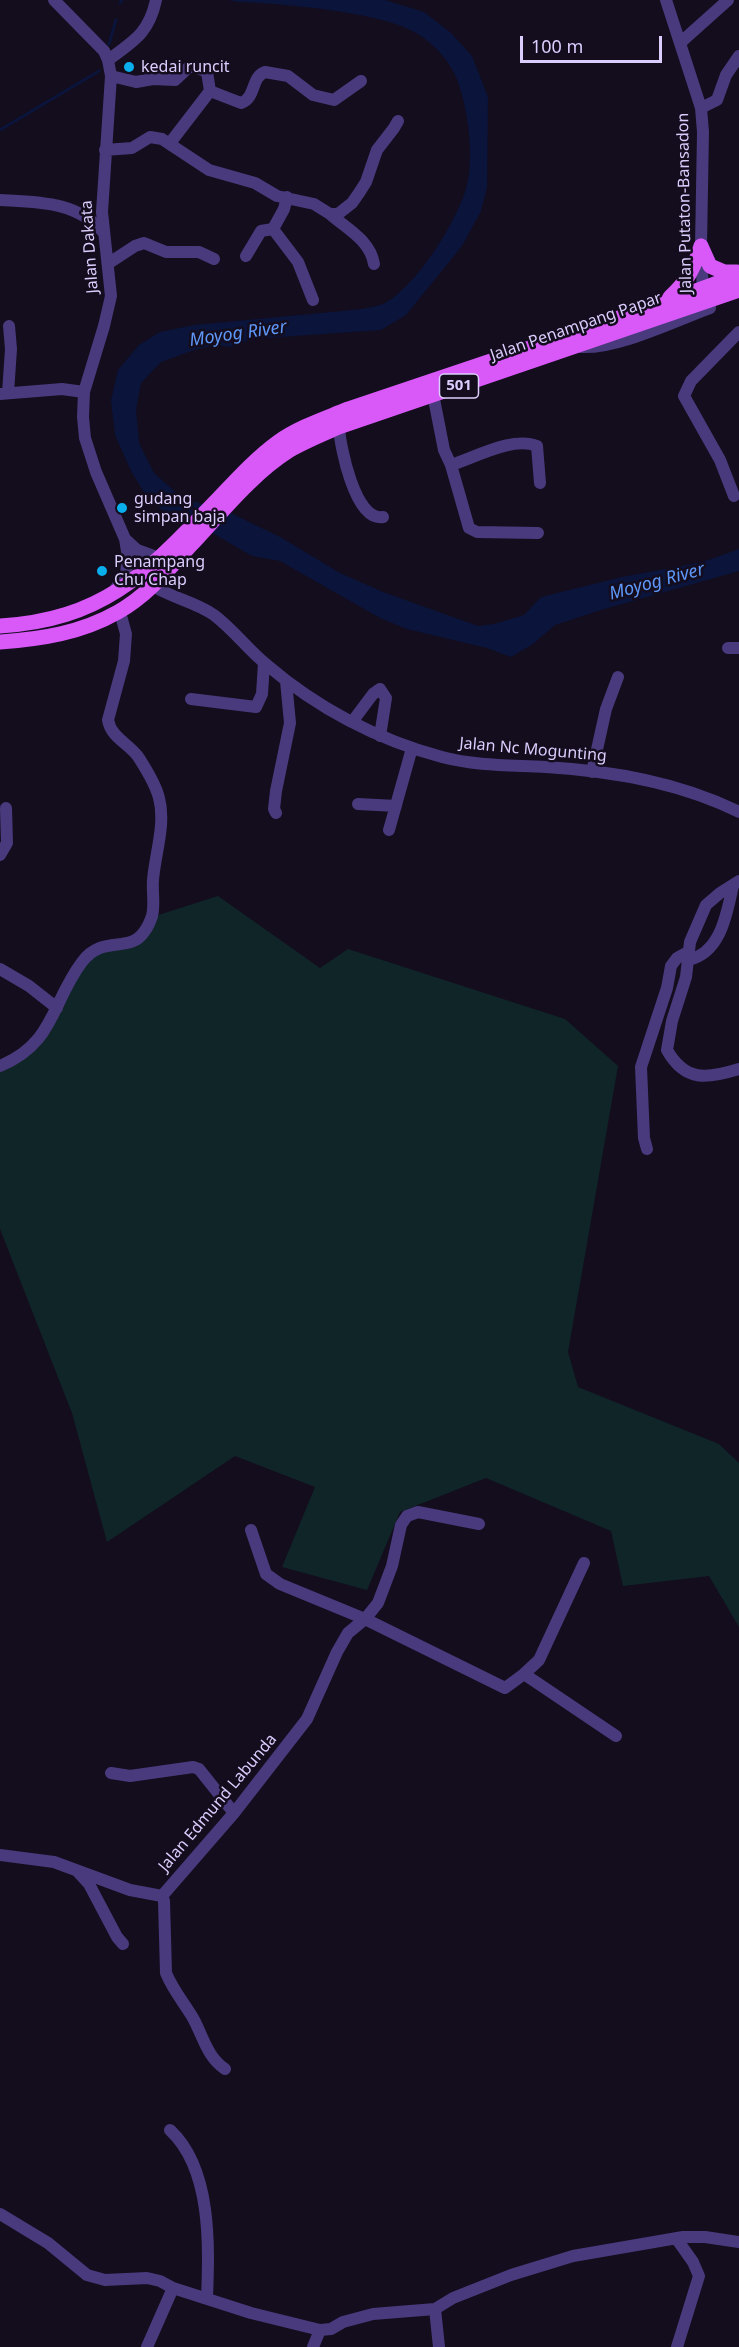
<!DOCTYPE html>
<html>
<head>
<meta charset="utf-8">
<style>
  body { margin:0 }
  #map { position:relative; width:739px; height:2347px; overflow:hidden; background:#130d1e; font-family:"Noto Sans",sans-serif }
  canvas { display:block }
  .scale { position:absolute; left:520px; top:36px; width:142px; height:27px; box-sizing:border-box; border:3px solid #dbcdfd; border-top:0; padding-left:8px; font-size:18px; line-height:21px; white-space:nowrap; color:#dbcdfd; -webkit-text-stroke:4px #130d1e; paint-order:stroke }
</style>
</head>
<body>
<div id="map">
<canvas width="739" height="2347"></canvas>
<div class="scale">100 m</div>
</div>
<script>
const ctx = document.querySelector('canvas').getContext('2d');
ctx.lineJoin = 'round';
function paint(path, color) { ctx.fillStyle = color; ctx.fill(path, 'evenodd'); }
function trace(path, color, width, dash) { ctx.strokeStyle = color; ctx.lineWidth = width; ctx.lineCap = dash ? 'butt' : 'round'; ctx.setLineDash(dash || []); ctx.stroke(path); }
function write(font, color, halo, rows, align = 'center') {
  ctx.font = font + ' "Noto Sans",sans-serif'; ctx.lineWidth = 5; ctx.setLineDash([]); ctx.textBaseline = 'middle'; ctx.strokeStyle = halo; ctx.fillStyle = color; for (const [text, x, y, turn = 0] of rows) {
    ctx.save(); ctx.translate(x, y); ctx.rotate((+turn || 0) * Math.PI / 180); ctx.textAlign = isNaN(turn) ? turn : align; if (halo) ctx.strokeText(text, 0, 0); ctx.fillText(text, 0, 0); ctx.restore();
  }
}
paint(new Path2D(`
  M218,896L320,968L348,949L565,1019L618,1066L568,1352L578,1387L719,1444L739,1463V1627L709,1576L623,1586L611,1531L486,1478L400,1512L367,1590L282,1567L315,1487L235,1456L107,1542L72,1413L0,1229V1069L36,1046L83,968L101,949L138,937L149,918Z`), '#102528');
paint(new Path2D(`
  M229,0H385L424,12L451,33L472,56L488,97L487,188L481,211L462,246L406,315L381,330L251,339L232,347L215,345L194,350L161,362L141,383L136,410L139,443L154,473L181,497L233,514L282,538L340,573L383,592L478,626L494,624L524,615L541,597L622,577L703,562L739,549V571L601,610L555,625L533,644L511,657L487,648L407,629L380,618L280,561L252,556L214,534L162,510L147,497L131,471L115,435L111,400L118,370L139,345L160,332L194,325L363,309C370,307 379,306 385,303C417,285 455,224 466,189C475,158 468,106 456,77C448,59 433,43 416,33C382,13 301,6 260,3C249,2 240,3 229,0Z`), '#0b143a');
trace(new Path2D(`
  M120,3L122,0
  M109,44L116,20
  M0,130L99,71`), '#0b143a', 3);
trace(new Path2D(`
  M54,0L104,51L108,60L111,76L102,212L111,296L104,326L84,392L83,417L85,438L96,472L125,539L128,557L126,573L114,591
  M666,0L701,108L703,132L701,246L703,295
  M680,43L728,0
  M108,60C134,41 149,33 156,0
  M111,76L136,82L153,79L175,80L189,67H195L207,72L210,91L170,143
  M210,91L241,103C256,98 251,77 265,72L288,76L313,95L334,100L361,81
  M701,108L717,100L726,75L739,56
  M105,150L132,148L150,137L162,139L209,170L255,183L277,196L314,204L330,214H338L352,203L359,193L366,182L377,150L394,128L398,121
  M287,197L284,209L273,229L298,262L313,300
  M0,200C38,202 77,201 104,233
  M330,214C347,229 370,240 374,264
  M246,256L261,231L273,229
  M109,263L135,246L144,243L166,252H199L214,259
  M581,347C618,349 674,321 710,308
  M8,393L11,349L9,326
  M0,394L62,389L84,392
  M433,394L444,450L451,465C476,457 513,436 537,446L540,483
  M339,427C340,446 355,522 383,517
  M451,465L469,528L477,532L538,533
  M734,496L720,460L684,396L691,381L739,332
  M125,539L137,550L159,558
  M153,586C172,598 196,602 214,615C235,631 248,650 267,665C317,708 378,740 442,757C476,766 511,765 546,767C612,771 679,782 739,812
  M728,648H739
  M191,699L256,707L262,694L264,663
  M352,722L373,694L380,689L386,698L380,736
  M592,772L606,709L618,677
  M358,804L396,806
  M276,813L274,809L276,791L290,723L286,681
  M389,830L412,748
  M0,855L7,843L6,808
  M739,881L720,893L706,905L690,942L686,977L672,1021L667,1050C685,1082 707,1079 739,1069
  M688,960C721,953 727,913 733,885
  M0,969L29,986L57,1008
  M0,1066C55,1043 51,1003 82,962C103,934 129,954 144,932C148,927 150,922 152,916C155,904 152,892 153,880C155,854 166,824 159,798C156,785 146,769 139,758C130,744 111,738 108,720L124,661L126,634L120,612
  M647,1149L644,1138L641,1067L667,988L671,966L677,958L688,952
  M251,1530L266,1574L280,1584L365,1619L505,1688L524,1674L616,1736
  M524,1674L539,1660L584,1563
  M111,1773L130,1776L193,1767L199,1769L234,1813
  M0,1855L54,1862L130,1890L162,1896
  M78,1872L89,1884L117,1937L123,1944
  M162,1896L234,1813L307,1719L337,1652L348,1633L365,1619L378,1603L392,1566L401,1525L407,1516L418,1512L479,1524
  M162,1896L164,1901L166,1973C173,1990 184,2003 193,2018C203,2036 207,2057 225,2069
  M170,2130C212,2169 209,2246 207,2299
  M0,2214L48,2243L87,2275L105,2280L147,2278L160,2281L173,2288L251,2313L320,2330L331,2329L343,2322L373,2314L435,2309L453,2298L511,2275L573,2256L683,2237H705L739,2242
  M676,2238L693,2262L699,2276L677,2347
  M435,2309L439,2347
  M147,2347L173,2288
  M313,2347L320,2330`), '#483a7c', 12);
trace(new Path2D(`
  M701,246L710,266L724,272H737
  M670,297C687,282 694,268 701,246
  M0,626C107,619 148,571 218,499C237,479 256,458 278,442C299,427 324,419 348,409L663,303L739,275
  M0,642C42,639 81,633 118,612C147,596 169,569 191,545C222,512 252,474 290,450C306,441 323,434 339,427L739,290`), '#d858f8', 15);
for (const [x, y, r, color] of [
  [129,67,6,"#0aaeec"],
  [122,508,6,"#0aaeec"],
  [102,571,6,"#0aaeec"]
]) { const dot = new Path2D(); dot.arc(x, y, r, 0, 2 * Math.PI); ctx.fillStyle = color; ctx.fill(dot); trace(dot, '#130d1e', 2); }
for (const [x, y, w] of [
  [459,386,39]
]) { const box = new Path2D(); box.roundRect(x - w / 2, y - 12, w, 24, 4.5); ctx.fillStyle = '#130d1e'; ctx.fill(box); trace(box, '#dbcdfd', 1.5); }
write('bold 15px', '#dbcdfd', null, [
  ["501",459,386]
]);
write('16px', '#dbcdfd', '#130d1e', [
  ["kedai runcit",141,67],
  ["gudang",134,499],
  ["simpan baja",134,517],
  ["Penampang",114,562],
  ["Chu Chap",114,580]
], 'left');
write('16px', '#dbcdfd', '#130d1e', [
  ["Jalan Putaton-Bansadon",685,203,-91],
  ["Jalan Dakata",90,247,-94],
  ["Jalan Penampang Papar",576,327,-19],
  ["Jalan Nc Mogunting",533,750,5],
  ["Jalan Edmund Labunda",218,1803,-50]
]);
write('italic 18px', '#5f97f8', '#130d1e', [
  ["Moyog River",238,334,-8],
  ["Moyog River",657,582,-15]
]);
</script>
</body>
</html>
